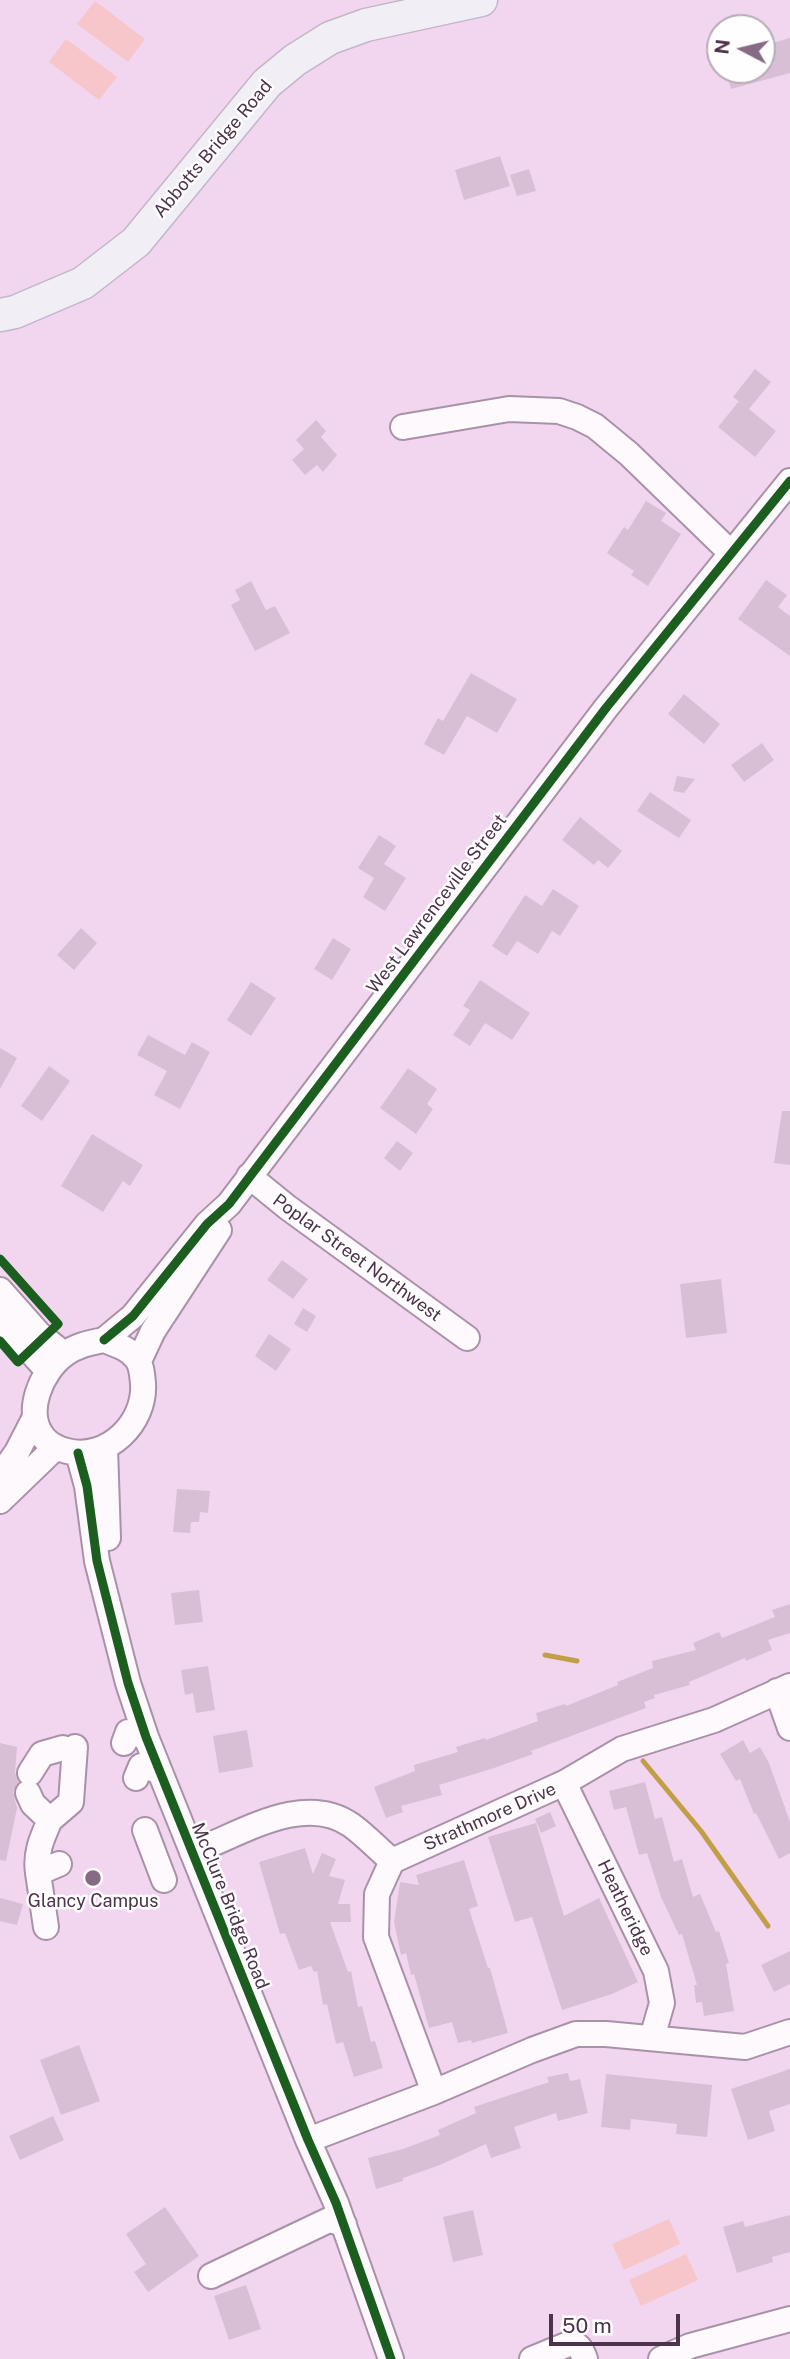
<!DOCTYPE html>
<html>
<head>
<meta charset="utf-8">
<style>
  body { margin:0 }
  #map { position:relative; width:790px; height:2359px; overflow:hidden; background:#f2d6ef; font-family:"Public Sans",sans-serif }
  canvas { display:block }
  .north { position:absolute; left:706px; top:14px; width:70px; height:70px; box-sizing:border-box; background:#fefefe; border:2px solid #b7acb6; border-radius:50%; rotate:277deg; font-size:19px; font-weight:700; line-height:28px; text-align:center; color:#4c324a }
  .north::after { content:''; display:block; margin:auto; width:24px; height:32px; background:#866b84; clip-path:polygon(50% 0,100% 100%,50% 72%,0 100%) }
  .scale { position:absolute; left:549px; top:2314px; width:131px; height:32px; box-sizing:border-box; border:4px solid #4c324a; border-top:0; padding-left:9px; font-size:21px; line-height:24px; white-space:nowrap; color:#4c324a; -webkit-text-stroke:5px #fefefe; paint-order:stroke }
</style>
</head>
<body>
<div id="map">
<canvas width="790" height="2359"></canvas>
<div class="north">N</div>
<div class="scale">50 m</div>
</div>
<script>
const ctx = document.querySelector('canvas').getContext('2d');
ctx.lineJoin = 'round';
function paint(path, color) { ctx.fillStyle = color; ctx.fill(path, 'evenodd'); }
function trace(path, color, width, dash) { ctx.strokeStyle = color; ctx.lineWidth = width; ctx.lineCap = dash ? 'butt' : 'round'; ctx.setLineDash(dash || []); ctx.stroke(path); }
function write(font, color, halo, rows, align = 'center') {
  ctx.font = font + ' "Public Sans",sans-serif'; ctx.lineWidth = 5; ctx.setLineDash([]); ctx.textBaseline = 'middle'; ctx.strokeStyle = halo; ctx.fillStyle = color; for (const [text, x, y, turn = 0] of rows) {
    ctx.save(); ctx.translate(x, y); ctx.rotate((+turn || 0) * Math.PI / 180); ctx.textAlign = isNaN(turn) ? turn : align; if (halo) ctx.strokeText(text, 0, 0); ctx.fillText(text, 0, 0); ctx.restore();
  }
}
paint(new Path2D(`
  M95,1L145,39L128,62L77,24Z
  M66,39L117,77L99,100L49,62Z
  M669,2219L680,2244L624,2270L612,2244Z
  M686,2254L698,2280L641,2306L629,2280Z`), '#f6c6cb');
trace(new Path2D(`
  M545,1655L577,1661
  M643,1761L701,1831L768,1926`), '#c19f48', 5);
paint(new Path2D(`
  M790,38V73L731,89L726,70H762V46Z
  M500,156L510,186L464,200L455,170Z
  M529,169L536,191L517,196L510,175Z
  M755,369L771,382L749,409L733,397Z
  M739,401L776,431L755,457L718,427Z
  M316,420L326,431L321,437L337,455L323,472L317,465L305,475L292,460L304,449L296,440Z
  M646,501L666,513L661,521L681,534L648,586L631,575L634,571L607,553L624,527L628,530Z
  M766,580L787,595L778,607L790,616V656L738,619Z
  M251,581L266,610L275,606L290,633L255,651L231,605L240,600L235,590Z
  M471,673L517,699L497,733L467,716L444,755L424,744L438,718L443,721Z
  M684,694L720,724L704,744L668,714Z
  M762,743L774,760L744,782L731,765Z
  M677,776L695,779L684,793L673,791Z
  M650,792L691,820L679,838L637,811Z
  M580,817L622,851L608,868L598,860L594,865L562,840Z
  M379,835L396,846L384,864L406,878L385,911L363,897L374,878L358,868Z
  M553,889L579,906L560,936L552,931L538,954L517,941L507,956L492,946L525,895L542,906Z
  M81,928L97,943L74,970L57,955Z
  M333,938L351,949L332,980L314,969Z
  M480,980L530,1013L512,1040L485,1023L470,1046L453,1035L470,1010L463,1006Z
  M251,982L276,998L251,1036L227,1020Z
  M148,1035L185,1055L192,1042L210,1052L180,1109L154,1095L167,1071L137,1055Z
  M0,1048L17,1058L0,1089Z
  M49,1066L70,1081L42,1121L21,1106Z
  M408,1068L437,1089L427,1104L433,1109L416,1134L380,1108Z
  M782,1111H790V1165L774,1163Z
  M92,1134L143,1165L130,1186L123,1181L103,1212L61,1186Z
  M397,1141L413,1153L400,1171L384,1158Z
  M282,1260L308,1279L293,1299L267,1280Z
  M721,1279L727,1333L686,1338L680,1284Z
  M303,1308L316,1316L307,1332L294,1324Z
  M269,1334L291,1349L276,1371L255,1356Z
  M177,1489L210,1491L208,1513L200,1512L199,1522H191L190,1533L173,1532Z
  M199,1590L203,1622L175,1625L171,1593Z
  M790,1604V1633L768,1640L772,1650L746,1661L745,1658L689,1682L690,1685L654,1695L655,1698L644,1702L646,1708L531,1751L533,1754L494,1768L439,1785L442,1795L401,1806L403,1812L386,1818L374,1787L415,1771L414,1765L458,1752L456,1747L485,1738L486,1740L538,1721L536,1713L565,1704L566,1706L618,1685L617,1682L653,1668L652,1661L696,1650L693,1643L719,1632L722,1638L775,1617L772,1610Z
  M208,1666L215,1710L196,1713L193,1693L185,1695L181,1670Z
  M247,1730L253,1767L219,1773L213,1736Z
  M743,1740L750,1753L760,1747L769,1763L790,1822V1853L779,1859L756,1813L754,1814L740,1779L736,1781L720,1754Z
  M0,1743L17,1747L15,1773L19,1782L13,1792L17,1808L6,1861L0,1860Z
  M645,1782L655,1819L662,1817L674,1862L682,1859L693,1897L700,1894L716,1932L719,1931L729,1963L726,1964L734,2011L704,2016L702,2002L696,2003L694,1985H697L682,1934L679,1935L661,1897L647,1853L639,1855L626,1807L614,1810L609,1791Z
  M550,1812L556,1826L541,1833L535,1819Z
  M536,1823L564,1916L599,1898L638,1982L612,1994L562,2010L532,1917L515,1922L488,1837Z
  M305,1848L313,1874L322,1853L336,1859L329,1876L345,1880L338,1904H350L351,1922H330L348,1972L351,1971L358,2007L362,2006L371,2042L375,2041L383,2068L354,2077L343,2042L336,2044L327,2004L323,2005L317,1971L314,1972L311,1966L299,1970L285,1933L280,1934L259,1862Z
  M464,1860L478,1906L469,1909L488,1968H490L508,2033L472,2043L471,2040L458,2043L452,2022L429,2028L414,1974L411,1975L406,1953L401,1955L394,1922L400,1882L419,1885L416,1875Z
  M0,1898L23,1904L17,1925L0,1921Z
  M790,1951V1984L774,1992L761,1965Z
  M79,2045L100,2101L61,2115L40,2060Z
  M790,2069V2104L769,2111L775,2131L748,2140L731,2089Z
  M568,2073L570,2081L580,2079L588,2113L558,2121L556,2113L514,2127L521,2148L491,2158L486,2144L440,2165L403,2178V2181L376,2189L368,2158L403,2149L440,2135L438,2130L476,2113L474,2107L549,2082L547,2077Z
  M606,2074L712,2085L707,2137L676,2134L677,2124L631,2119L630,2130L601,2127Z
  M53,2116L64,2140L20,2160L9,2136Z
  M165,2207L199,2256L148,2292L134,2272L146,2264L126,2234Z
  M473,2210L483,2255L453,2262L443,2217Z
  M790,2215V2252L772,2257L773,2262L737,2273L723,2227L743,2221L745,2227Z
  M246,2285L261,2329L229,2340L214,2296Z`), '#d9bfd6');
const minor = new Path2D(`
  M403,427L509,409L559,411L577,417L595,426L629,454L731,553
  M249,1176L287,1207L467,1338
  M0,1290L39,1334L64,1354
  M0,1318L48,1371
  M104,1340L133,1316L207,1224L229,1204L606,708L790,481
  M104,1340C117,1345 128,1348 136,1358C142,1365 142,1375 143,1383C146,1423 107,1461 67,1451C59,1449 50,1445 44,1438C23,1414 41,1371 65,1354C77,1345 90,1343 104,1340Z
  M139,1361L153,1331L219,1230
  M105,1448L108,1538
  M78,1453L87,1486L97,1561L128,1683L146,1737L308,2140L336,2203L391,2359
  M0,1476L17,1452L34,1419
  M0,1501L56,1447
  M777,1691L790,1728
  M124,1743L128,1732L146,1737
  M30,1773L42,1754L63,1748
  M136,1778L141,1766L159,1771
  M564,1783L656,1971L662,2003L652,2038
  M28,1793L33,1804L50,1820C42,1838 35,1853 38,1873
  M50,1820L71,1802L75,1747
  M145,1830L164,1880
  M192,1852C238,1836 303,1791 351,1825C365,1835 378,1849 392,1861
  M46,1927L38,1873L59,1864
  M434,2092L376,1937L377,1894L392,1861L564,1783L622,1749L714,1720L790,1686
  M308,2140L434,2092L532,2050L576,2034H606L745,2047L790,2032
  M211,2276L329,2220L344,2224
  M532,2359L571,2343C580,2345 582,2351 585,2359
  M661,2359L690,2346L790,2319`);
const major = new Path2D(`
  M0,315L15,312L83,283L136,242L267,83L295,60L330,38L366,25L481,0`);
trace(minor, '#a992a8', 28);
trace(major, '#c2b6c8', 35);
trace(minor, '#fdf9fd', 24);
trace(major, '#f1eef5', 32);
trace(new Path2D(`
  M0,1259L58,1324L18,1362L0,1341
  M104,1340L133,1316L207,1224L229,1204L606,708L790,481
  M78,1453L87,1486L97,1561L128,1683L146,1737L308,2140L336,2203L391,2359`), '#1b5e20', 9);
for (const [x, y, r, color] of [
  [93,1878,9,"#866b84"]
]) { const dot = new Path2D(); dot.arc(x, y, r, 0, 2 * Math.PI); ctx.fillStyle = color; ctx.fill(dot); trace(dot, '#fefefe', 2.5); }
write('18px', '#4c324a', '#fefefe', [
  ["Abbotts Bridge Road",213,149,-50],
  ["West Lawrenceville Street",437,904,-53],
  ["Poplar Street Northwest",357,1258,36],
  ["Strathmore Drive",490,1817,-24],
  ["McClure Bridge Road",230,1906,68],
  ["Heatheridge",625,1908,64]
]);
write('18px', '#4c324a', '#fefefe', [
  ["Glancy Campus",93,1901]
]);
</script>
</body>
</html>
